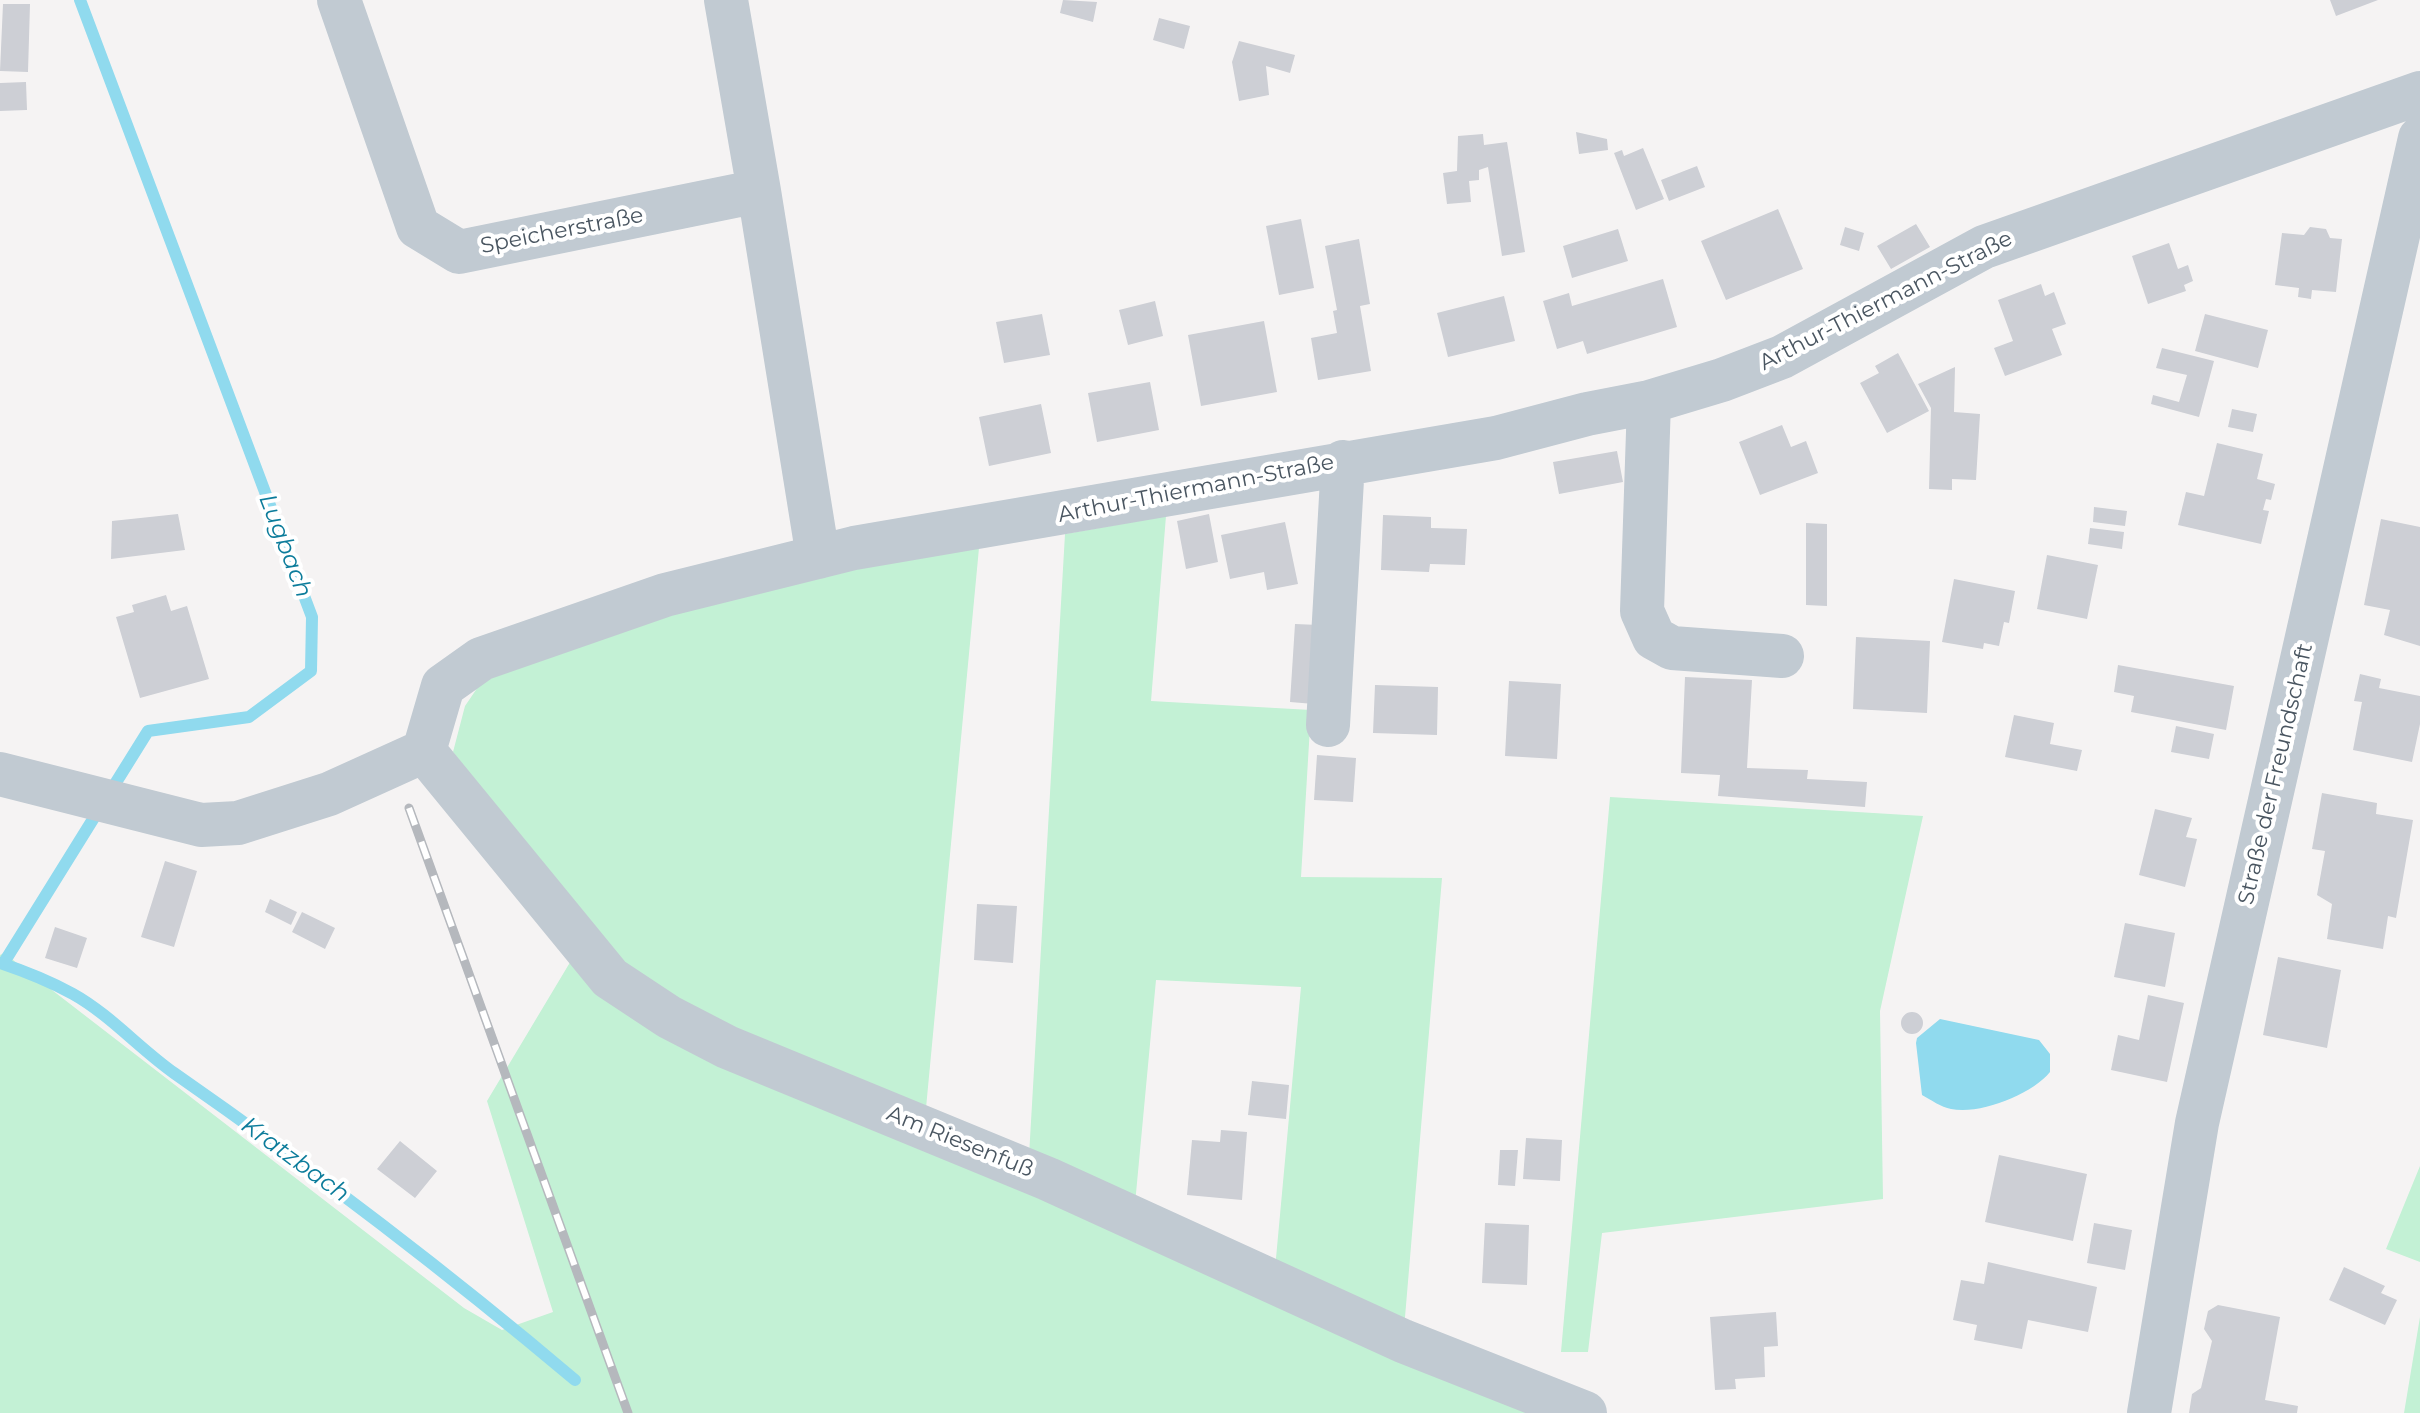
<!DOCTYPE html>
<html>
<head>
<meta charset="utf-8">
<style>
  body { margin:0 }
  canvas { display:block; background:#f5f3f3 }
</style>
</head>
<body>
<canvas width="2420" height="1413"></canvas>
<script>
const ctx = document.querySelector('canvas').getContext('2d');
ctx.lineJoin = 'round';
function paint(path, color) { ctx.fillStyle = color; ctx.fill(path, 'evenodd'); }
function trace(path, color, width, dash) { ctx.strokeStyle = color; ctx.lineWidth = width; ctx.lineCap = dash ? 'butt' : 'round'; ctx.setLineDash(dash || []); ctx.stroke(path); }
function write(font, color, halo, rows, align = 'center') {
  ctx.font = font + ' Montserrat,sans-serif'; ctx.lineWidth = 8; ctx.setLineDash([]); ctx.textBaseline = 'middle'; ctx.strokeStyle = halo; ctx.fillStyle = color; for (const [text, x, y, turn = 0] of rows) {
    ctx.save(); ctx.translate(x, y); ctx.rotate((+turn || 0) * Math.PI / 180); ctx.textAlign = isNaN(turn) ? turn : align; if (halo) ctx.strokeText(text, 0, 0); ctx.fillText(text, 0, 0); ctx.restore();
  }
}
paint(new Path2D(`
  M1166,516L1151,701L1311,710L1301,877L1442,878L1404,1329L1275,1269L1301,987L1156,980L1135,1204L1029,1156L1065,534Z
  M979,548L926,1108L815,1068L626,976L453,752L465,706L482,681L541,654L846,564Z
  M1610,797L1923,816L1880,1011L1883,1199L1602,1233L1588,1352H1561Z
  M4,953L464,1308L502,1330L553,1312L487,1101L572,959L1545,1413H0V955Z
  M2420,1166V1262L2386,1249Z
  M2420,1317V1413H2404Z`), '#c3f1d5');
paint(new Path2D(`
  M1940,1019L2039,1040L2050,1054V1072C2032,1094 1981,1115 1951,1109C1941,1107 1931,1100 1922,1095L1916,1043L1917,1038Z`), '#90daee');
trace(new Path2D(`
  M80,0L312,617L311,671L249,717L148,731L110,792
  M0,963C24,971 51,982 73,994C109,1014 140,1049 174,1073C312,1169 446,1271 575,1380
  M3,964L100,808`), '#90daee', 12);
paint(new Path2D(`
  M1063,0L1097,2L1093,22L1060,13Z
  M2330,0H2378L2336,16Z
  M3,4H30L28,72L0,71Z
  M1159,18L1190,26L1184,49L1153,40Z
  M1239,41L1295,55L1290,73L1266,66L1269,95L1239,101L1232,62Z
  M26,82L27,110L0,111V83Z
  M1576,132L1607,139L1608,150L1579,154Z
  M1483,134L1484,145L1507,142L1525,252L1502,256L1488,167L1479,170V180L1469,181L1471,202L1447,204L1443,173L1457,171L1458,136Z
  M1643,148L1664,199L1636,210L1614,153L1622,150L1624,156Z
  M1697,166L1705,187L1669,201L1661,180Z
  M1778,209L1803,269L1726,300L1701,241Z
  M1301,219L1314,288L1279,295L1266,226Z
  M1916,224L1930,247L1891,269L1877,246Z
  M1845,227L1864,233L1859,251L1840,245Z
  M2310,227L2326,229L2330,238L2342,239L2336,292L2312,290L2311,299L2298,297L2299,288L2275,285L2282,233L2304,235Z
  M1618,229L1628,261L1572,278L1563,246Z
  M1359,239L1370,304L1360,306L1371,371L1318,380L1311,338L1337,333L1333,311L1337,310L1325,246Z
  M2169,243L2178,269L2188,265L2193,281L2184,285L2186,291L2148,304L2132,256Z
  M1663,279L1677,327L1587,354L1583,341L1557,349L1543,301L1569,293L1572,306Z
  M2041,284L2045,296L2054,292L2066,324L2052,329L2062,355L2005,376L1994,348L2013,341L1998,300Z
  M1504,296L1515,341L1448,357L1437,313Z
  M1155,301L1163,336L1128,345L1119,310Z
  M1042,314L1050,355L1004,363L996,322Z
  M2205,314L2268,330L2258,368L2195,351Z
  M1264,321L1277,392L1201,406L1188,335Z
  M2162,348L2214,361L2199,417L2151,404L2153,395L2179,402L2187,375L2156,368Z
  M1898,353L1929,411L1887,433L1860,383L1879,373L1875,366Z
  M1955,367L1954,412L1980,414L1976,480L1952,479V490L1929,489L1931,408L1918,384Z
  M1150,382L1159,430L1097,442L1088,393Z
  M1041,404L1051,453L989,466L979,417Z
  M2232,409L2257,414L2253,432L2228,427Z
  M1782,425L1791,447L1806,441L1818,473L1760,495L1739,442Z
  M2217,443L2263,454L2257,479L2275,484L2271,500L2266,499L2263,510L2269,511L2261,544L2178,525L2186,492L2204,496Z
  M1617,451L1623,482L1559,494L1553,462Z
  M2094,507L2127,511L2125,526L2093,522Z
  M178,514L185,550L111,559L112,521Z
  M1209,514L1218,562L1186,569L1177,521Z
  M1383,515L1431,517V528L1467,529L1465,565L1430,564L1429,572L1381,570Z
  M2381,519L2420,527V646L2384,635L2390,610L2364,605Z
  M1285,522L1298,584L1267,590L1264,572L1230,579L1221,535Z
  M1806,523L1827,524V606L1806,605Z
  M2090,528L2124,532L2122,549L2088,544Z
  M2047,555L2098,565L2087,619L2037,609Z
  M1954,579L2015,591L2009,623L2004,622L1999,646L1984,643L1983,649L1942,642Z
  M166,595L171,611L187,606L209,679L140,698L116,617L134,612L132,605Z
  M1295,624L1319,625L1314,704L1290,702Z
  M1856,637L1930,641L1927,713L1853,709Z
  M2118,665L2234,686L2226,730L2131,712L2134,696L2114,692Z
  M2360,674L2381,679L2379,688L2420,696V724L2412,762L2353,750L2362,702L2354,701Z
  M1685,677L1752,680L1747,768L1808,770L1807,779L1867,782L1865,807L1718,796L1720,775L1681,773Z
  M1509,681L1561,684L1557,759L1505,756Z
  M1375,685L1438,687L1437,735L1373,733Z
  M2014,715L2054,723L2050,744L2082,750L2077,771L2005,757Z
  M2176,726L2214,734L2209,759L2171,752Z
  M1317,755L1356,758L1353,802L1314,800Z
  M2322,793L2377,803L2376,814L2413,820L2396,918L2388,916L2383,949L2327,939L2332,904L2317,895L2325,851L2312,849Z
  M2155,809L2192,818L2186,837L2197,839L2185,887L2139,875Z
  M165,861L197,871L174,947L141,937Z
  M270,899L297,912L291,925L265,912Z
  M977,904L1017,906L1013,963L974,960Z
  M302,912L335,928L325,949L292,932Z
  M2125,923L2175,933L2165,987L2114,977Z
  M55,927L87,938L77,968L45,958Z
  M2278,957L2341,970L2327,1048L2263,1035Z
  M2148,995L2184,1003L2167,1082L2111,1070L2118,1035L2139,1040Z
  M1901 1023a11 11 0 1 1 22 0a11 11 0 1 1-22 0Z
  M1252,1081L1289,1085L1286,1119L1248,1115Z
  M1221,1130L1247,1132L1242,1200L1187,1195L1192,1140L1220,1142Z
  M1526,1138L1562,1140L1560,1181L1523,1179Z
  M400,1141L437,1171L415,1198L377,1169Z
  M1500,1150H1518L1515,1186L1498,1185Z
  M1999,1155L2087,1174L2073,1241L1985,1222Z
  M1485,1223L1529,1225L1527,1285L1482,1283Z
  M2094,1223L2132,1230L2125,1270L2087,1263Z
  M1988,1262L2097,1287L2088,1332L2028,1320L2022,1349L1974,1340L1977,1325L1953,1320L1961,1280L1984,1284Z
  M2344,1267L2385,1286L2381,1293L2397,1300L2385,1325L2329,1300Z
  M2218,1305L2280,1317L2265,1400L2298,1406L2297,1413H2189L2192,1394L2201,1388L2212,1341L2204,1329L2208,1311Z
  M1776,1312L1778,1346L1764,1347L1765,1377L1735,1379L1736,1389L1715,1390L1710,1317Z`), '#cdcfd5');
trace(new Path2D(`
  M339,0L418,227L459,252L759,191L818,557
  M726,0L759,191
  M1649,402L1642,611L1654,638L1672,648L1782,656
  M1328,725L1343,462
  M424,751L610,978L669,1017L727,1047L1048,1179L1403,1341L1585,1413
  M0,774L201,825L238,823L329,794L424,751L443,686L481,659L665,595L854,548L1496,438L1587,414L1649,402L1722,380L1782,357L1984,247L2420,93
  M2149,1413L2197,1123L2420,138`), '#c1cad2', 44);
const rail = new Path2D(`
  M409,808L628,1413`);
trace(rail, '#b5b8bd', 9);
trace(rail, '#fff', 6, [18]);
write('22px', '#4a5661', '#fff', [
  ["Speicherstraße",562,231,-11],
  ["Arthur-Thiermann-Straße",1886,301,-27],
  ["Arthur-Thiermann-Straße",1196,489,-11],
  ["Straße der Freundschaft",2276,774,-77],
  ["Am Riesenfuß",960,1142,22]
]);
write('italic 24px', '#0c7c9b', '#fff', [
  ["Lugbach",285,546,69],
  ["Kratzbach",295,1160,36]
]);
</script>
</body>
</html>
